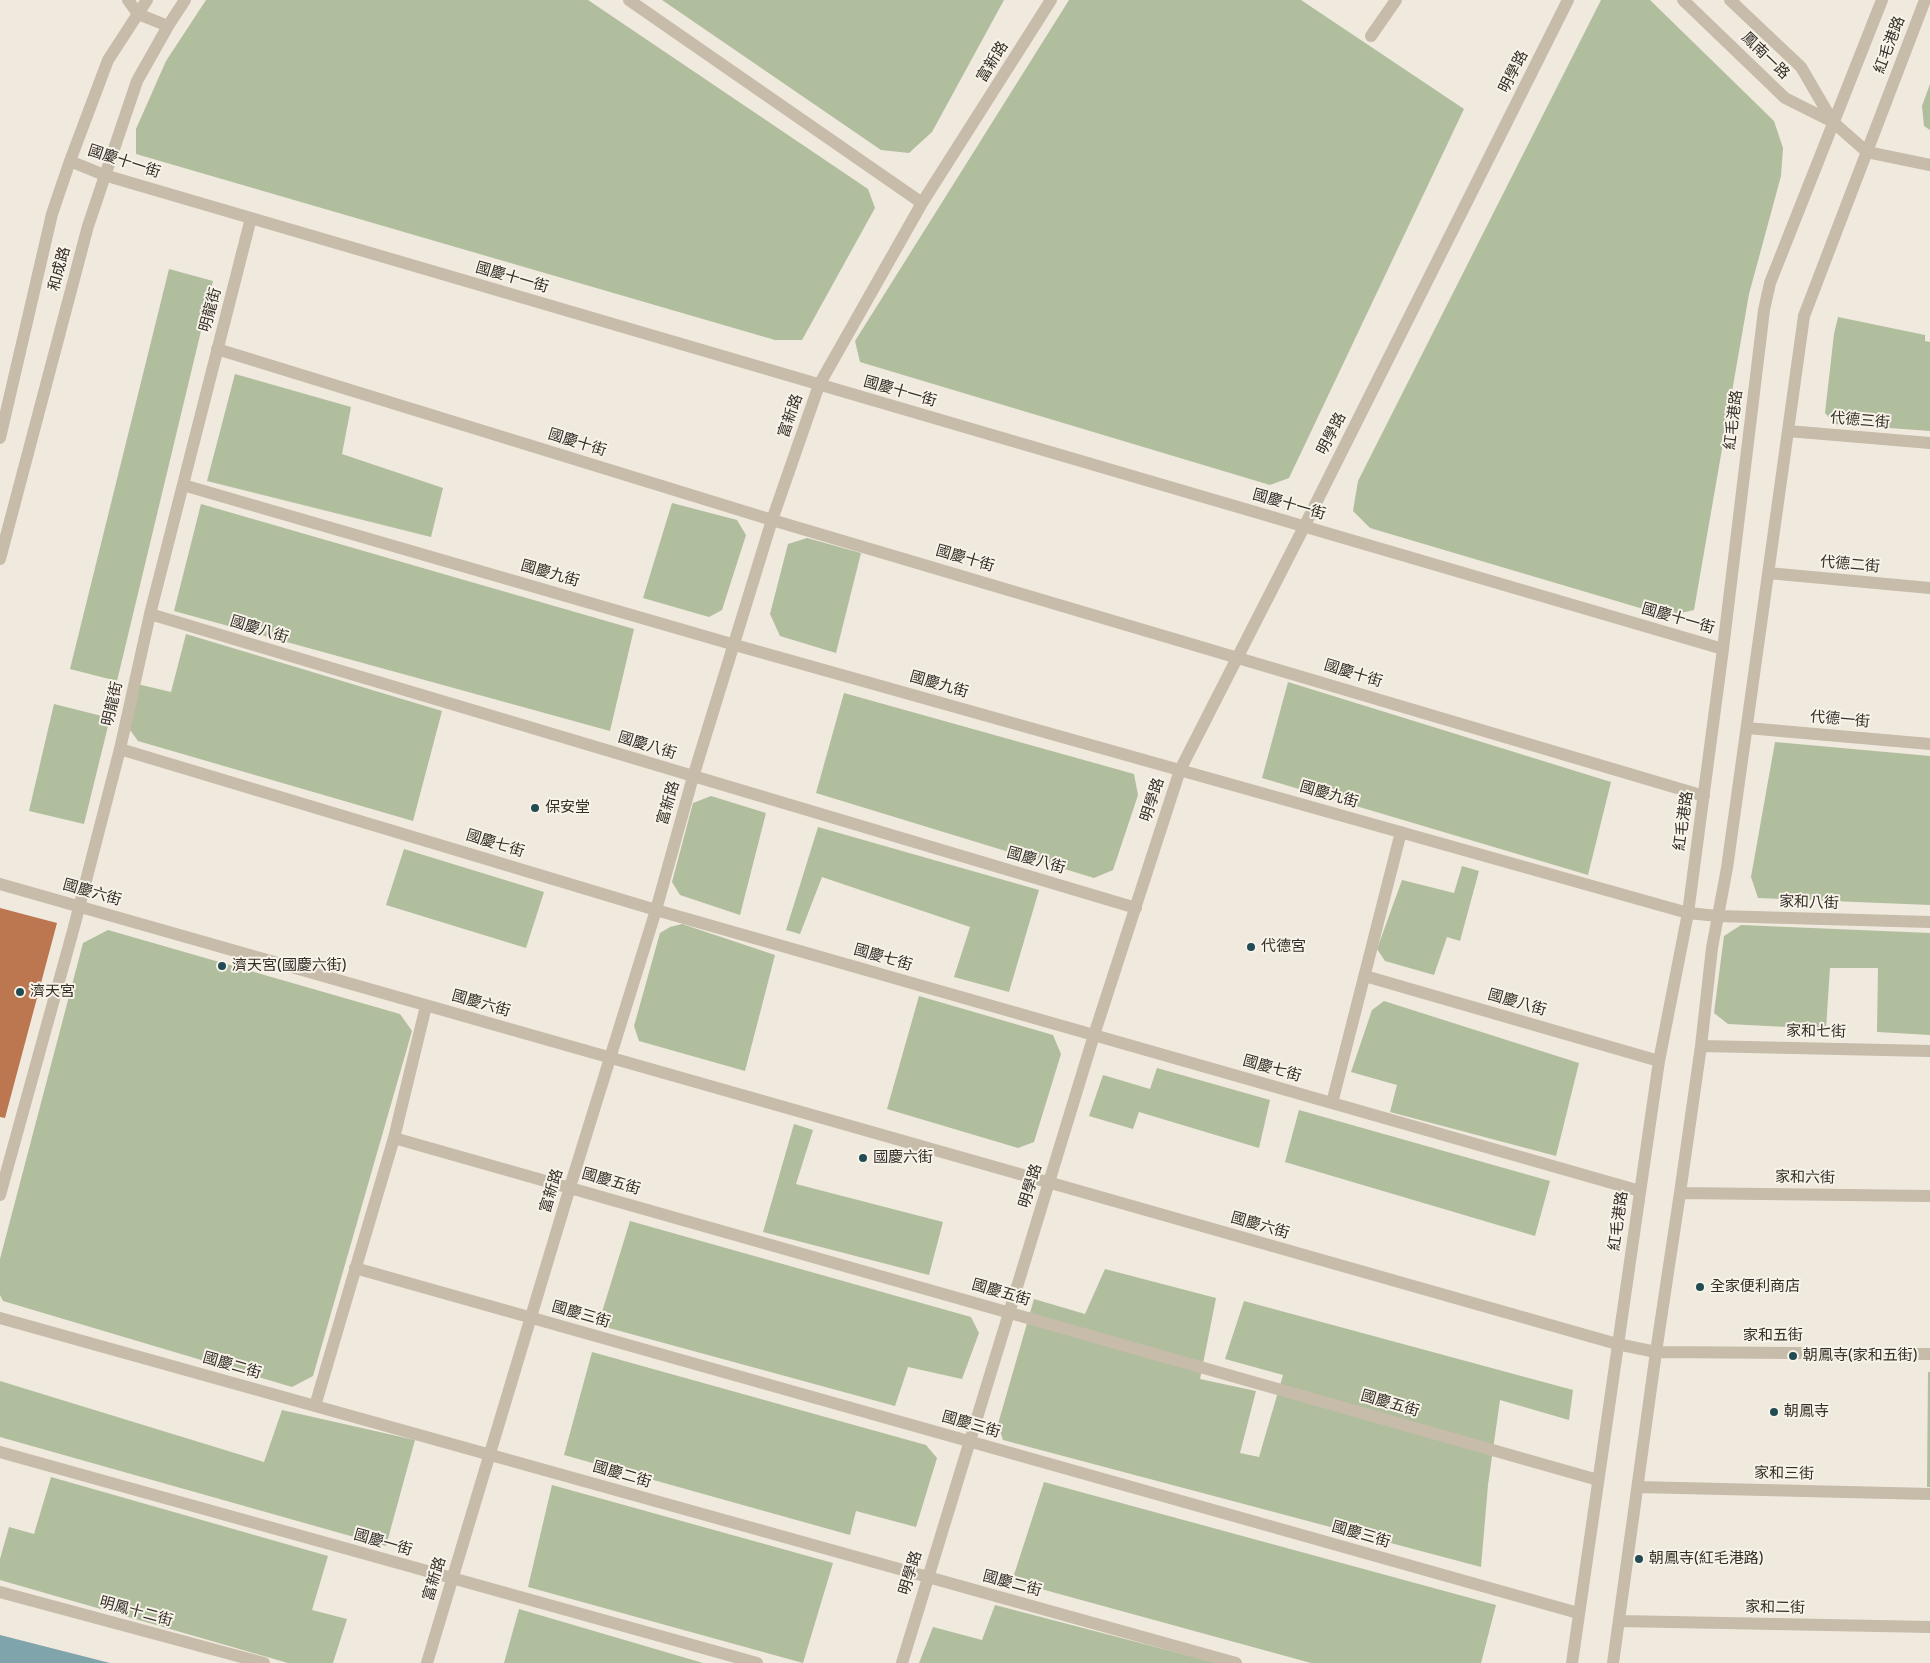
<!DOCTYPE html>
<html>
<head>
<meta charset="utf-8">
<style>
  body { margin:0 }
  canvas { display:block; background:#f0e9dd }
</style>
</head>
<body>
<canvas width="1930" height="1663"></canvas>
<script>
const ctx = document.querySelector('canvas').getContext('2d');
ctx.lineJoin = 'round';
function paint(path, color) { ctx.fillStyle = color; ctx.fill(path, 'evenodd'); }
function trace(path, color, width, dash) { ctx.strokeStyle = color; ctx.lineWidth = width; ctx.lineCap = dash ? 'butt' : 'round'; ctx.setLineDash(dash || []); ctx.stroke(path); }
function write(font, color, halo, rows, align = 'center') {
  ctx.font = font + ' "Varela Round","Noto Sans TC",sans-serif'; ctx.lineWidth = 4; ctx.setLineDash([]); ctx.textBaseline = 'middle'; ctx.strokeStyle = halo; ctx.fillStyle = color; for (const [text, x, y, turn = 0] of rows) {
    ctx.save(); ctx.translate(x, y); ctx.rotate((+turn || 0) * Math.PI / 180); ctx.textAlign = isNaN(turn) ? turn : align; if (halo) ctx.strokeText(text, 0, 0); ctx.fillText(text, 0, 0); ctx.restore();
  }
}
paint(new Path2D(`
  M206,0H588L868,189L875,208L802,340H775L136,154V129L166,61Z
  M662,0H1004L932,132L909,153L881,150Z
  M1069,0H1301L1464,109L1289,478L1270,485L860,362L855,341Z
  M1601,0H1650L1774,121L1783,148L1781,176L1749,294L1694,610L1667,616L1370,528L1353,511L1358,481Z
  M1930,84V130L1924,126L1922,106Z
  M169,269L213,281L117,681L70,669Z
  M1838,317L1925,335V341L1930,342V431L1835,424L1825,413L1834,334Z
  M235,374L351,407L342,454L443,488L431,537L207,481Z
  M672,503L737,520L746,535L722,610L709,617L643,598Z
  M201,504L634,629L610,731L174,611Z
  M807,538L861,553L836,653L780,636L770,614L788,544Z
  M186,634L442,711L413,821L138,741L130,730L137,684L171,692Z
  M1288,682L1611,782L1588,875L1262,778Z
  M844,693L1134,774L1138,795L1113,870L1094,878L816,793Z
  M54,704L110,718L84,824L29,811Z
  M1775,742L1930,756V905L1758,898L1751,877Z
  M711,796L766,813L740,915L680,895L672,882L693,803Z
  M818,827L1039,890L1009,992L954,977L970,927L822,877L800,934L786,930Z
  M404,849L544,892L526,948L386,905Z
  M1462,866L1479,871L1460,941L1447,937L1434,975L1385,961L1377,949L1402,880L1454,893Z
  M682,924L775,955L745,1071L639,1041L634,1026L660,933L670,927Z
  M1741,925L1930,933V1035L1877,1032L1878,968H1830L1826,1029L1728,1024L1714,1013L1724,936Z
  M108,930L400,1014L412,1031L313,1376L292,1387L3,1301L0,1295V1259L83,943Z
  M919,996L1053,1035L1061,1054L1034,1142L1018,1148L887,1109Z
  M1384,1001L1579,1063L1556,1156L1390,1112L1397,1085L1351,1072L1372,1010Z
  M1157,1068L1270,1100L1259,1148L1139,1112L1133,1129L1089,1116L1103,1075L1150,1089Z
  M1299,1110L1550,1181L1535,1236L1285,1162Z
  M794,1124L813,1130L796,1184L943,1222L929,1275L763,1232Z
  M630,1221L971,1317L979,1333L962,1379L908,1367L895,1406L598,1325Z
  M1105,1269L1216,1298L1200,1379L1256,1391L1240,1453L1259,1457L1283,1375L1225,1359L1244,1301L1573,1390L1569,1420L1500,1400L1488,1485L1481,1567L1003,1440L998,1424L1034,1299L1085,1314Z
  M592,1352L926,1445L937,1458L916,1527L856,1511L850,1535L564,1455Z
  M1928,1372H1930V1487H1927Z
  M0,1381L264,1462L282,1410L415,1440L386,1546L0,1437Z
  M51,1477L328,1556L312,1610L347,1619L333,1663H288L0,1580V1559L9,1527L34,1534Z
  M1044,1482L1496,1605L1481,1663H1311L1012,1581Z
  M552,1485L833,1563L803,1663L528,1587Z
  M995,1605L1217,1663H919L933,1627L982,1640Z
  M519,1609L703,1663H504Z`), '#b0be9e');
paint(new Path2D(`
  M0,1635L110,1663H0Z`), '#7fa4ab');
paint(new Path2D(`
  M0,908L57,923L5,1118L0,1117Z`), '#bc7650');
trace(new Path2D(`
  M128,0L138,14L168,26
  M629,0L922,203
  M1683,0L1785,98L1833,122L1867,152L1930,165
  M1730,0L1801,67L1833,122
  M1371,36L1396,0
  M70,161L104,175L1723,649
  M217,349L772,520L1704,796
  M1788,431L1930,443
  M0,438L52,214L70,161L108,60L147,0
  M183,485L735,645L1688,913L1718,916L1930,922
  M0,559L88,226L137,81L168,26L185,0
  M1768,573L1930,588
  M150,614L1136,908
  M1747,728L1930,744
  M120,749L656,910L1640,1191
  M0,884L1617,1344L1656,1352L1930,1354
  M1365,976L1659,1061
  M1701,1046L1930,1051
  M1332,1103L1401,832
  M394,1138L1598,1480
  M1680,1193L1930,1196
  M0,1195L74,927L120,749L150,614L251,218
  M355,1268L1578,1613
  M0,1318L1236,1663
  M315,1406L394,1138L426,1006
  M0,1452L757,1663
  M1638,1487L1930,1494
  M0,1592L264,1663
  M1620,1621L1930,1627
  M427,1663L570,1187L656,910L693,777L772,520L819,385L922,203L1051,0
  M902,1663L1094,1035L1180,770L1304,527L1568,0
  M1572,1663L1659,1061L1688,913L1723,649L1764,310L1770,283L1882,0
  M1613,1663L1656,1352L1680,1193L1701,1046L1712,948L1727,868L1804,316L1925,0`), '#c7bbaa', 12);
for (const [x, y, r, color] of [
  [535,808,5,"#224b54"],
  [1251,947,5,"#224b54"],
  [222,966,5,"#224b54"],
  [20,992,5,"#224b54"],
  [863,1158,5,"#224b54"],
  [1700,1287,5,"#224b54"],
  [1793,1356,5,"#224b54"],
  [1774,1412,5,"#224b54"],
  [1639,1559,5,"#224b54"]
]) { const dot = new Path2D(); dot.arc(x, y, r, 0, 2 * Math.PI); ctx.fillStyle = color; ctx.fill(dot); trace(dot, '#f8f3e9', 2); }
write('15px', '#352e29', '#f8f3e9', [
  ["紅毛港路",1890,45,-69],
  ["鳳南一路",1765,56,44],
  ["富新路",993,62,-58],
  ["明學路",1514,72,-63],
  ["國慶十一街",124,162,18],
  ["和成路",60,269,-75],
  ["國慶十一街",512,278,16],
  ["明龍街",211,310,-75],
  ["國慶十一街",900,392,16],
  ["富新路",791,416,-71],
  ["紅毛港路",1734,420,-83],
  ["代德三街",1860,421,5],
  ["明學路",1332,434,-63],
  ["國慶十街",577,443,17],
  ["國慶十一街",1289,505,16],
  ["國慶十街",965,559,16],
  ["代德二街",1850,565,5],
  ["國慶九街",550,574,16],
  ["國慶十一街",1678,619,16],
  ["國慶八街",259,630,17],
  ["國慶十街",1353,674,17],
  ["國慶九街",939,685,16],
  ["明龍街",113,704,-77],
  ["代德一街",1840,720,5],
  ["國慶八街",647,746,17],
  ["國慶九街",1329,795,16],
  ["明學路",1153,800,-72],
  ["富新路",669,803,-74],
  ["紅毛港路",1684,821,-82],
  ["國慶七街",495,844,17],
  ["國慶八街",1036,861,16],
  ["國慶六街",92,893,16],
  ["家和八街",1809,903,2],
  ["國慶七街",883,958,16],
  ["國慶八街",1517,1003,16],
  ["國慶六街",481,1004,16],
  ["家和七街",1816,1032,1],
  ["國慶七街",1272,1069,16],
  ["家和六街",1805,1178,1],
  ["國慶五街",611,1182,16],
  ["明學路",1031,1186,-73],
  ["富新路",552,1191,-73],
  ["紅毛港路",1619,1221,-82],
  ["國慶六街",1260,1226,16],
  ["國慶五街",1001,1293,16],
  ["國慶三街",581,1315,16],
  ["家和五街",1773,1336],
  ["國慶二街",232,1366,16],
  ["國慶五街",1390,1404,16],
  ["國慶三街",971,1425,16],
  ["家和三街",1784,1474,1],
  ["國慶二街",622,1475,16],
  ["國慶三街",1361,1535,16],
  ["國慶一街",383,1543,16],
  ["明學路",911,1573,-73],
  ["富新路",435,1579,-73],
  ["國慶二街",1012,1584,15],
  ["家和二街",1775,1608,1],
  ["明鳳十二街",136,1612,15]
]);
write('15px', '#352e29', '#f8f3e9', [
  ["保安堂",545,808],
  ["代德宮",1261,947],
  ["濟天宮(國慶六街)",232,966],
  ["濟天宮",30,992],
  ["國慶六街",873,1158],
  ["全家便利商店",1710,1287],
  ["朝鳳寺(家和五街)",1803,1356],
  ["朝鳳寺",1784,1412],
  ["朝鳳寺(紅毛港路)",1649,1559]
], 'left');
</script>
</body>
</html>
